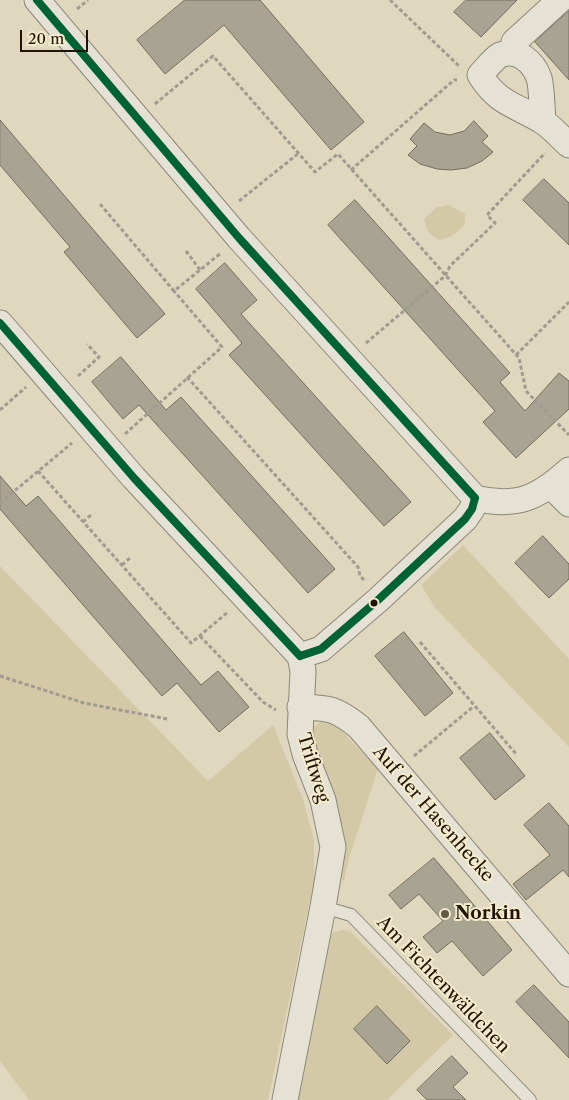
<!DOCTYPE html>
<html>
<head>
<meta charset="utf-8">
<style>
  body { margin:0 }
  #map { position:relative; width:569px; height:1100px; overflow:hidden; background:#dfd8be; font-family:"Libre Caslon Text",serif }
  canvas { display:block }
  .scale { position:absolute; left:20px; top:30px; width:68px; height:22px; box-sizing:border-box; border:2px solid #201407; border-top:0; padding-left:6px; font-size:15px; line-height:18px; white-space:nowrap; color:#201407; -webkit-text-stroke:4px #f3ebcc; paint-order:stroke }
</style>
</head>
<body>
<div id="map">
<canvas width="569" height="1100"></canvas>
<div class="scale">20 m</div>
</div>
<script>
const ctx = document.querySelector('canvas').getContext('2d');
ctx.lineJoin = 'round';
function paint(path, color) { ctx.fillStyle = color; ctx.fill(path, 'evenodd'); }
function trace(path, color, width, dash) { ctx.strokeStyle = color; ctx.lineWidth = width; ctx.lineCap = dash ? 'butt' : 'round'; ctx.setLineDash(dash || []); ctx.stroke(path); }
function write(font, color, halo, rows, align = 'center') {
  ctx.font = font + ' "Libre Caslon Text",serif'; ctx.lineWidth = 4; ctx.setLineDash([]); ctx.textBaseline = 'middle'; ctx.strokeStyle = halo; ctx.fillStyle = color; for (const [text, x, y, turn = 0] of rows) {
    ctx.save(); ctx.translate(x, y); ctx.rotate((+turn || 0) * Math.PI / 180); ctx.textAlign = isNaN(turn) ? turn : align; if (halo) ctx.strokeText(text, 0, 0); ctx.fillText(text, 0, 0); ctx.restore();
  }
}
paint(new Path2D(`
  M449,205L465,214V224C456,234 451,238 438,240L428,232L424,219L437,207Z
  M463,545L569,659V747L436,609L421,585Z
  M0,566L208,781L273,725L303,799L314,840V882L268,1100H29L0,1061Z
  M322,721L334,723L378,769L349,858L344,881L338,876L341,848L339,812L325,779L308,746L312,727Z
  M343,930L350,931L453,1035L387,1100H291L328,937L334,932Z`), '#d3c9a7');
const building = new Path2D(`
  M185,0H260L364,122L331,150L224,25L165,74L137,40Z
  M466,0H517L481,37L454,12Z
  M569,11V80L535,42Z
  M0,120L165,314L137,338L64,252L70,247L0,165Z
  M474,121L488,136L482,142L493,152L482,161L467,168L451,170L437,169L420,164L408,155L417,146L410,139L424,123L435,132L450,135L464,131Z
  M544,179L569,203V245L523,200Z
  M355,200L510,373L500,382L525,411L559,373L569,381V409L516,458L483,422L495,411L328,225Z
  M225,263L257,300L241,314L411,502L384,526L229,355L242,343L196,289Z
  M121,357L166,410L181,397L335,569L308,593L139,405L123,419L92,382Z
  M0,476L26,506L38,496L201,685L218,671L249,707L219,732L177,683L162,696L0,509Z
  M543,536L569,564V579L549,598L515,563Z
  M404,632L453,693L425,716L375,656Z
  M490,733L525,776L495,800L460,758Z
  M549,803L569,826V877L563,870L526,900L513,884L550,855L524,825Z
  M434,858L512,950L483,976L452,941L437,953L423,937L443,921L419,894L401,909L389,895Z
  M534,985L569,1022V1058L516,1002Z
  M377,1006L410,1041L387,1064L354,1029Z
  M452,1056L468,1073L453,1087L466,1100H427L417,1090Z`);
paint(building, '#a9a391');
trace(building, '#726c5e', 1);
const lane = new Path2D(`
  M323,907L351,915L530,1100`);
const street = new Path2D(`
  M37,0L239,238L475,498
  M512,52L514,42L560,0
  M543,122C542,110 542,88 539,78C533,61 517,48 500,55C493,59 486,69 480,75C498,104 516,105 542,121C552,127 560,137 569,145
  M0,323L134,478L300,656L303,671L300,734L305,754L323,800L333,847L323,907L285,1100
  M551,486L569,504
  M475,498C517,508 538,498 569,470
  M300,656L321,649L378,600L465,519L472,509L475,498
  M300,707C329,708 336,708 359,727L569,974`);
trace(lane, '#8c8777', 14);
trace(street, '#8c8777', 27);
trace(new Path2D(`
  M390,0L459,66
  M77,9L88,0
  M155,104L213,56L315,172L338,154L519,358L526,391L569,435
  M351,170L454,80H457
  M239,201L299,153
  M100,204L174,291L221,253
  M186,251L200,270
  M366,343L445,276L450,266L495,223L487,215L545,153
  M516,355L569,302
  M78,376L99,357L87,344
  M187,377L358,567L360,576L365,581
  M0,410L26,387
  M125,434L222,347L174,291
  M38,471L191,643L228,612
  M0,503L72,443
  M83,522L92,514
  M122,565L131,557
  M200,636L263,702L276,710
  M420,642L517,755
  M0,676L84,703L167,719
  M414,756L474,706`), '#9f9b90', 3, [4, 2.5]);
trace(lane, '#e5e2d5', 12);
trace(street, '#e5e2d5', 25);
trace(new Path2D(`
  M37,0L239,238L475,498
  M0,323L134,478L300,656
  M300,656L321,649L378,600L465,519L472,509L475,498`), '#006331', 8);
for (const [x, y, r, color] of [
  [374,603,4.5,"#201407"],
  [445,914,5,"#635947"]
]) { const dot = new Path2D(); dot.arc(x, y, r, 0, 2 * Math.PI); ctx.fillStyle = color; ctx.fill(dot); trace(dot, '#f3ebcc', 2); }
write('18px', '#201407', '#f3ebcc', [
  ["Triftweg",313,768,73],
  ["Auf der Hasenhecke",433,814,49],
  ["Am Fichtenwäldchen",443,985,46]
]);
write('bold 18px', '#201407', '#f3ebcc', [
  ["Norkin",455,914]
], 'left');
</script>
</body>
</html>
